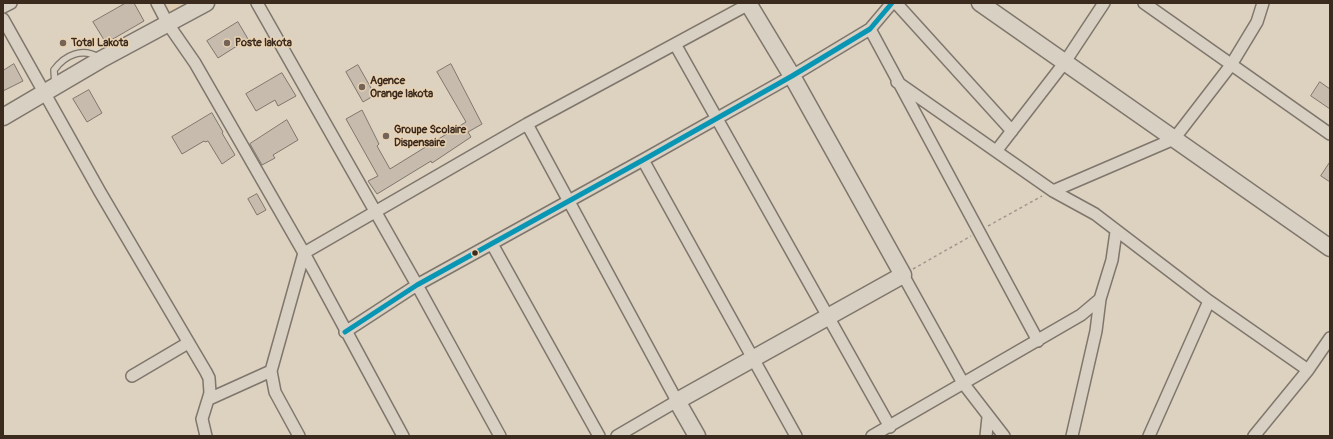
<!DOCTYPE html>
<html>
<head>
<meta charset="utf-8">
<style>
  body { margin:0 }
  #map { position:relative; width:1333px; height:439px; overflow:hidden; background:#ddd1c0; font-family:Pangolin,sans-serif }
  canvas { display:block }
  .frame { position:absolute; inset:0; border:4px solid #3b2a1e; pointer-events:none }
</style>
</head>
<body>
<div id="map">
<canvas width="1333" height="439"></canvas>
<div class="frame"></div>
</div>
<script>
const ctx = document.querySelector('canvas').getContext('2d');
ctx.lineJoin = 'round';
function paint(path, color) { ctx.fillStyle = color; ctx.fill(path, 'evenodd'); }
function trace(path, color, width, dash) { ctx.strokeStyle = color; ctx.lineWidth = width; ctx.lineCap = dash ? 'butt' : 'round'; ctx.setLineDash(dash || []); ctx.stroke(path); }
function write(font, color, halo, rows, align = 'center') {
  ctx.font = font + ' Pangolin,sans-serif'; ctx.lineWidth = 3; ctx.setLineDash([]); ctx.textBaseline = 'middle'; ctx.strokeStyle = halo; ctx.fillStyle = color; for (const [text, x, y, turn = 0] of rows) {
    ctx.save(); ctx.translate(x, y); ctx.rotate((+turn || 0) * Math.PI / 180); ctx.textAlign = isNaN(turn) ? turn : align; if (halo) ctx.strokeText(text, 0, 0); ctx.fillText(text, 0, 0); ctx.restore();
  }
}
paint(new Path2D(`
  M164,3H190L170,14Z`), '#dfccb1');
const building = new Path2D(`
  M126,3H134L144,21L106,43L93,22Z
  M238,22L248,39L218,58L207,41Z
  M14,64L23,81L3,91V71Z
  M451,64L482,124L468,132L471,137L432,163L431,161L377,194L368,181L378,176L346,119L362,110L379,144L377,146L390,169L466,122L437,72Z
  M358,65L375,95L363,102L346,72Z
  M282,73L296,96L278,106L275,100L256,111L246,94Z
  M1320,82L1330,89V109L1311,96Z
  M89,90L102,113L87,122L73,99Z
  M212,113L223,132L222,133L235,155L222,164L208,141L205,142L204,141L182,154L172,137Z
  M287,120L298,140L273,155L275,158L262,165L250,144Z
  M1330,162V182L1321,176Z
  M257,194L266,210L257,215L248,199Z`);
paint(building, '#c6bbac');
trace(building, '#7f766c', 1);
const lane = new Path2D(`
  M55,84L54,70C65,55 82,47 100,58`);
const street = new Path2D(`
  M157,3L168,24L195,63L304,253L403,436
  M257,3L417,285L500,436
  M896,3L1012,131
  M1144,3L1330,134
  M3,7L11,3
  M3,19L100,192L206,372L209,378L210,393L202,419L206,436
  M870,29L1038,341
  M675,44L890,427
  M897,82L1053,191L1095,214L1209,301L1308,370
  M527,124L677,401L617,436
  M997,150L1065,62L1104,3
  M643,160L796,436
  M1053,191L1174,139L1231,65L1257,22L1263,3
  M492,244L599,436
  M903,275L963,383L1004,436
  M345,332L417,285L643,160L792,76L870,29L892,3
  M132,376L188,343
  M209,399L271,371
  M299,436L275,392L271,371L304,253L527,124L749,4
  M872,436L1081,315L1100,299L1112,260L1116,232
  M986,436L988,417
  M1072,436L1096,331L1100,299
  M1149,436L1209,301
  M1254,436L1308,370L1330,338`);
const secondary = new Path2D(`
  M980,3L1330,248
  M3,117L100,60L206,3
  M697,436L677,401L903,275L792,76L748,3`);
trace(lane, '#7f766c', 8);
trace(street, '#7f766c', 14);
trace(secondary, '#7f766c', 19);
trace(new Path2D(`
  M988,226L1042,196
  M913,269L971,236`), '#a0988f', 1.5, [3, 3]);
trace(lane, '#d9d0c4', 5.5);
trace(street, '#d9d0c4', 11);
trace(secondary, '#d9d0c4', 16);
trace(new Path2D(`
  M345,332L417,285L643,160L792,76L870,29L892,3`), '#0996b4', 5);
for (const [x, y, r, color] of [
  [63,43,4,"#746457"],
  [227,43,4,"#746457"],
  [362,87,4,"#746457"],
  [386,136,4,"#746457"],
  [475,253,3.5,"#3b2a1e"]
]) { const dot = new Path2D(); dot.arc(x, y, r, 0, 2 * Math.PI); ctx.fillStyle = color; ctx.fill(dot); trace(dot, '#ead3b3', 1.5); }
write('bold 11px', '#3b2a1e', '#ead3b3', [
  ["Total Lakota",71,43],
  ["Poste lakota",235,43],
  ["Agence",370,81],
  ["Orange lakota",370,94],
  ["Groupe Scolaire",394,130],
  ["Dispensaire",394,143]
], 'left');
</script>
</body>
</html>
